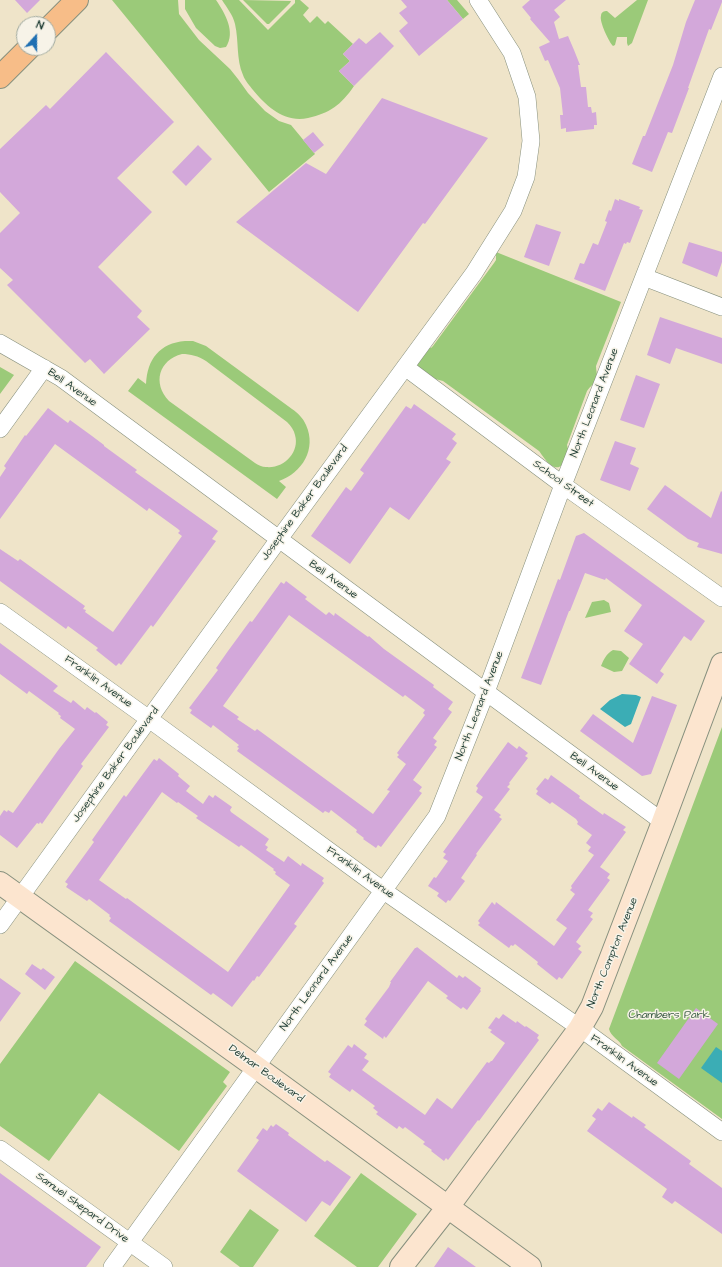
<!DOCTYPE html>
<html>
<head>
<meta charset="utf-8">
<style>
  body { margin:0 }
  #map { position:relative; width:722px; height:1267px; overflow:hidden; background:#efe4c9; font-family:"Architects Daughter",sans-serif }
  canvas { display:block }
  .north { position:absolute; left:16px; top:16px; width:40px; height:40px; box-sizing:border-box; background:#f7f3e8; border:1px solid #a1aaa0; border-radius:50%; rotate:21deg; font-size:11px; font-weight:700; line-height:16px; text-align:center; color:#1f3d34 }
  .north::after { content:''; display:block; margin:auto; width:14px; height:18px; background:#1f6fb2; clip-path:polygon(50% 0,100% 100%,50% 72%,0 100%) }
</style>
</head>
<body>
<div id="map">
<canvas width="722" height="1267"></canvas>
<div class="north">N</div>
</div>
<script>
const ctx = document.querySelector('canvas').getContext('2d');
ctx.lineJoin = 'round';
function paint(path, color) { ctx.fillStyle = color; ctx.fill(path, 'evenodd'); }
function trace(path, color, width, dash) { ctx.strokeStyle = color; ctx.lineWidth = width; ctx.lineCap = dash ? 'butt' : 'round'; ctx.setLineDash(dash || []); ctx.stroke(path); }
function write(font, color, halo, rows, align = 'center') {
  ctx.font = font + ' "Architects Daughter",sans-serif'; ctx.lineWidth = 3; ctx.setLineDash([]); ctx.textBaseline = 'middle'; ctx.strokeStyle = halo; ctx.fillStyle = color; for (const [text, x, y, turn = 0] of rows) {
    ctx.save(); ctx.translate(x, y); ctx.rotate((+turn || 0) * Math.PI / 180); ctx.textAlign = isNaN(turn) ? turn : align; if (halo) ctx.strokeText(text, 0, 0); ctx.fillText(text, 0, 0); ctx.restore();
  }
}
paint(new Path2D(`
  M112,0H178L179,14L199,40L230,69L238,79L248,93L265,111L279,121L291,125L315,154L269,192Z
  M185,0H216C225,13 236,32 226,47L220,48L215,46L196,28L185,9Z
  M222,0H239L268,30L295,3V0H300L309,8L303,15L310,23L317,16L325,24L328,21L353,44L343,54L350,61L339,71L354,86C341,105 330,113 308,118C285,123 267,107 253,90C250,86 245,81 243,75C236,59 239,41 235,24C233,15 227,8 222,0Z
  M243,0L291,1L290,3L269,24H267Z
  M447,0H457L469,14L463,19Z
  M637,0H648L632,43L628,46L627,43V37H617L615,45L613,46C609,42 599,21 601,16C601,12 604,11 607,11L615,18Z
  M496,252L621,302L596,366C596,370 597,373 597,377C596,383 590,386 587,391L567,445L569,453C567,456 565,461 563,464C554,475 543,456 539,451L443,381L435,379L419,368L417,365L418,362L428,348H431L433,346L494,263L496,260Z
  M185,341H193L206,346L292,409C298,413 303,418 306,425C317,449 302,473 279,481L286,487L277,499L128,391L138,378L146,384C147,359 160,343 185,341ZM182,354C191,354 198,356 206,361L287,422C291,426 294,430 295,435C300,452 284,469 266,467C262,467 258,465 255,463L169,401C152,383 159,360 182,354Z
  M0,367L14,375L0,394Z
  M604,600L609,603L611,612L585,618L592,602Z
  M613,650L621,651L629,658L622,671L614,672L601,666C604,659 606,654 613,650Z
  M722,727V1119L622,1046C619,1039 611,1037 609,1029Z
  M75,961L230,1072L223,1082L227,1086L179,1151L99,1093L49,1161L0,1126V1064Z
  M361,1173L417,1214L378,1267H357L314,1236Z
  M250,1209L279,1230L253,1267H240L220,1252Z`), '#9bca79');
paint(new Path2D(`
  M622,694L636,695L641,697L631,724L625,727L600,709L610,700Z
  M716,1047L722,1051V1083L701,1068Z`), '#3badb5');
paint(new Path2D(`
  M15,0H40L27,13Z
  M401,0H447L463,19L419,56L399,31L408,23L399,13L407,7Z
  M530,0H566L554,10L560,17L554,22L559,39L568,36L574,50L580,65H578L581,87H586L588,107H591L592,113L596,112L597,125H594V129L566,132V128L561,129L560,115H563L560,88L548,60L545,61L539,47L550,42L530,19L531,18L522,7Z
  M695,0H722V2L711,30L709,29L688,88H689L672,133L668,132L652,172L632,164L643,136H645L673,65L686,22Z
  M380,32L394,46L354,86L339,71L350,61L343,54L359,38L366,44Z
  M106,52L174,122L117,178L152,212L98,267L142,311L137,317L150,329L104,374L90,359L85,363L7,285L13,280L0,268V233L20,213L0,192V149L46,105L50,109Z
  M382,98L488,138L425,224L423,223L358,312L236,222L306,163L326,174Z
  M313,132L324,145L314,153L303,140Z
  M198,145L212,159L186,186L172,172Z
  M615,199L619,201V199L640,207L639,209L643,210L630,243L627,242L626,244L624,243L605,291L574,279L580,263L584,264L593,243L598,245L607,222L605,221L609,210L611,211Z
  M536,224L561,232L549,266L524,257Z
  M689,242L722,252V262L717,277L682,263Z
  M660,317L722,338V364L676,348L670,364L647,355Z
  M636,375L660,384L644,428L620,420Z
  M414,404L456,434L452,439L457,443L446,459L451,462L409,520L390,507L350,564L311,536L346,487L351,491L364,473L360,470L406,406L411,409Z
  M48,408L68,423L70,420L92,436L104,445V446L137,470L135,472L218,531L212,539L216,541L153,627L151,625L121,665L119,663L116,666L96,650L98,648L68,626L66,629L0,581V549L18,561L20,559L85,606L83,609L86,610L85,612L113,632L182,536L178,533L180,531L178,529L149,508L147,511L55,444L0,519V477L6,468L4,466L25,435L26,436Z
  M615,441L636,448L630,464L639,468L630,491L600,480Z
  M665,485L711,518L721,491L722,492V554L697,547L699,543L688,539L647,509Z
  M584,533L705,621L691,641L684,636L660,671L664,674L657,684L629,664L643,644L624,631L642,605L606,578L605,580L585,573L570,611H569L541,685L521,678L558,579L560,580L576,536Z
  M286,581L307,597L305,599L326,615L329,612L334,616L335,613L368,637L369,636L384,649L434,685L433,687L453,702L448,709L452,712L433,738L437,741L434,745L437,747L413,780L422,787L419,791L422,793L381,847L378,845L376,848L363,839L364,838L356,832L357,830L331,810L329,813L325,811L323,813L237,751L239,748L237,747L239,745L213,725L211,728L190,713L192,710L189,708L218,670L216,668L228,651L250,621L252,622L281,582L284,584ZM289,615L403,697L405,695L425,710L423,713L425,715L397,753L399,755L397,757L406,764L387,790L390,791L373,814L257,729L255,731L237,719L239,717L223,706Z
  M0,643L58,686L53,691L71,703L73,700L85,710L87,707L95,713L96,712L108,722L106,725L109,727L81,764L83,766L42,824L40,822L39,824L37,823L17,848L0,835V816L4,810L7,812L8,810L13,813L59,749L75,729L60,718L61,716L58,714L59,713L29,691L27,694L0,674Z
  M652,696L677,705L651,774L642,776L580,731L593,714L633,743Z
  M508,742L517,749L519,746L528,753L525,756L528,758L509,783L510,784L507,787L510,789L494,810L501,815L499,817L502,819L476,854L477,855L461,878L465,881L450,901L448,900L446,903L437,896L439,893L428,886L434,877L436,878L448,861L443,858L446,854L443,852L483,797L476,792L478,788L476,786Z
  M159,758L179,774L178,776L190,786L186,791L203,804L209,795L213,798L215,795L232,807L230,810L231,812L269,839L265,845L268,847L266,850L284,862L288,856L301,866L302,863L324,878L322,881L324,883L294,924L297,926L259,977L257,976L254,981L253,980L232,1007L213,993L211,995L109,921L111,918L109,916L110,915L89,899L87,901L66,887L68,884L65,882L94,842L92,840L124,795L126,797L154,759L157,761ZM162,792L177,803L178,802L198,816L196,818L239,847L241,845L274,869L273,870L276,872L275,874L290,885L228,972L127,898L126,899L99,880Z
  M551,775L580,796L579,798L603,815L604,813L626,827L623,830L626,832L600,867L610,874L607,878L610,880L588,910L593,913L590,917L593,919L576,942L581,946L578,949L582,952L562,979L559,977L557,980L537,964L538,962L515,944L513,946L511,945L509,948L478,925L480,923L478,921L492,902L495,905L496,902L554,946L567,928L556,920L575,894L570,890L572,888L571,886L594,855L588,851L591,847L586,843L592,835L577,824L578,822L576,819L552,802L550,804L536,794L538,791L536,789L545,778L548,780Z
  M417,947L457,978L459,975L463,978L465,976L481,988L480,990L481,991L467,1010L463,1007L461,1009L446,998L448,996L428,981L386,1038L384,1036L383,1039L364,1025L367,1021L365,1019L389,987L391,982H390L415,948H416Z
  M32,964L41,970L43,968L55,977L45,990L25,974Z
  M0,978L21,993L0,1022Z
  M696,1008L718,1024L679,1079L657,1063Z
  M503,1014L516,1023L517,1021L525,1027L526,1026L539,1035L537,1038L539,1040L479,1121L478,1120L448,1160L446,1158L444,1161L431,1151L432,1150L423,1144L425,1142L405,1127L403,1129L399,1126L397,1129L376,1114L378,1112L373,1108L375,1106L352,1089L350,1092L329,1077L331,1074L328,1072L348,1045L352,1048L354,1044L367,1054L364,1058L369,1061L362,1070L425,1115L437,1098L452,1109L487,1062L489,1063L491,1061H492L505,1043L490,1032L492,1030L488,1028L496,1017L499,1019Z
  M609,1102L632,1118L633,1116L646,1125L644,1127L691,1161L689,1164L722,1188V1234L675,1201L672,1204L662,1197L667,1189L587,1131L596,1119L592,1116L598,1108L602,1111Z
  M276,1124L289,1133L288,1135L325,1162L327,1160L351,1177L330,1206L322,1201L306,1222L237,1171L259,1140L256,1138L263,1128L267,1131L271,1125L273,1127Z
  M0,1173L101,1247L86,1267H0Z
  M448,1247L476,1267H434Z`), '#d3a8da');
const street = new Path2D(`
  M644,277L722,307
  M0,343L61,378L486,692L663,822
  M405,367L563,485L722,598
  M0,429L44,368
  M0,612L149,719L384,891L580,1028L722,1132
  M0,925L279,539L474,273L513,211L526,177L531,141L527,97L512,53L478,0
  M0,1149L164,1267
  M112,1267L437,816L486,692L563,485L722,76`);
const secondary = new Path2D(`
  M0,883L256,1067L530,1267
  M401,1267L448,1207L580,1028L592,1007L663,822L722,664`);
const primary = new Path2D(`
  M48,29L77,0
  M0,77L29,48`);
trace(street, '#87907e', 18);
trace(secondary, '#87907e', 24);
trace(primary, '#87907e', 24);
trace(street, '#fff', 17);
trace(secondary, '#fce5cf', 22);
trace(primary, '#f7bd88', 22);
write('11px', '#1f3d34', '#f7f3e8', [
  ["Bell Avenue",72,388,35],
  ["North Leonard Avenue",595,403,-69],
  ["School Street",563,484,36],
  ["Josephine Baker Boulevard",305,503,-54],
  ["Bell Avenue",333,580,36],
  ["Franklin Avenue",98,682,36],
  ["North Leonard Avenue",480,706,-69],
  ["Josephine Baker Boulevard",116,765,-54],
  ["Bell Avenue",594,772,36],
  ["Franklin Avenue",360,873,36],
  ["North Compton Avenue",613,953,-68],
  ["North Leonard Avenue",317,983,-54],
  ["Franklin Avenue",624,1061,36],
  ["Delmar Boulevard",266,1074,36],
  ["Samuel Shepard Drive",82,1208,36]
]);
write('11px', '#385942', '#f7f3e8', [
  ["Chambers Park",669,1016]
]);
</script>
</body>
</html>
